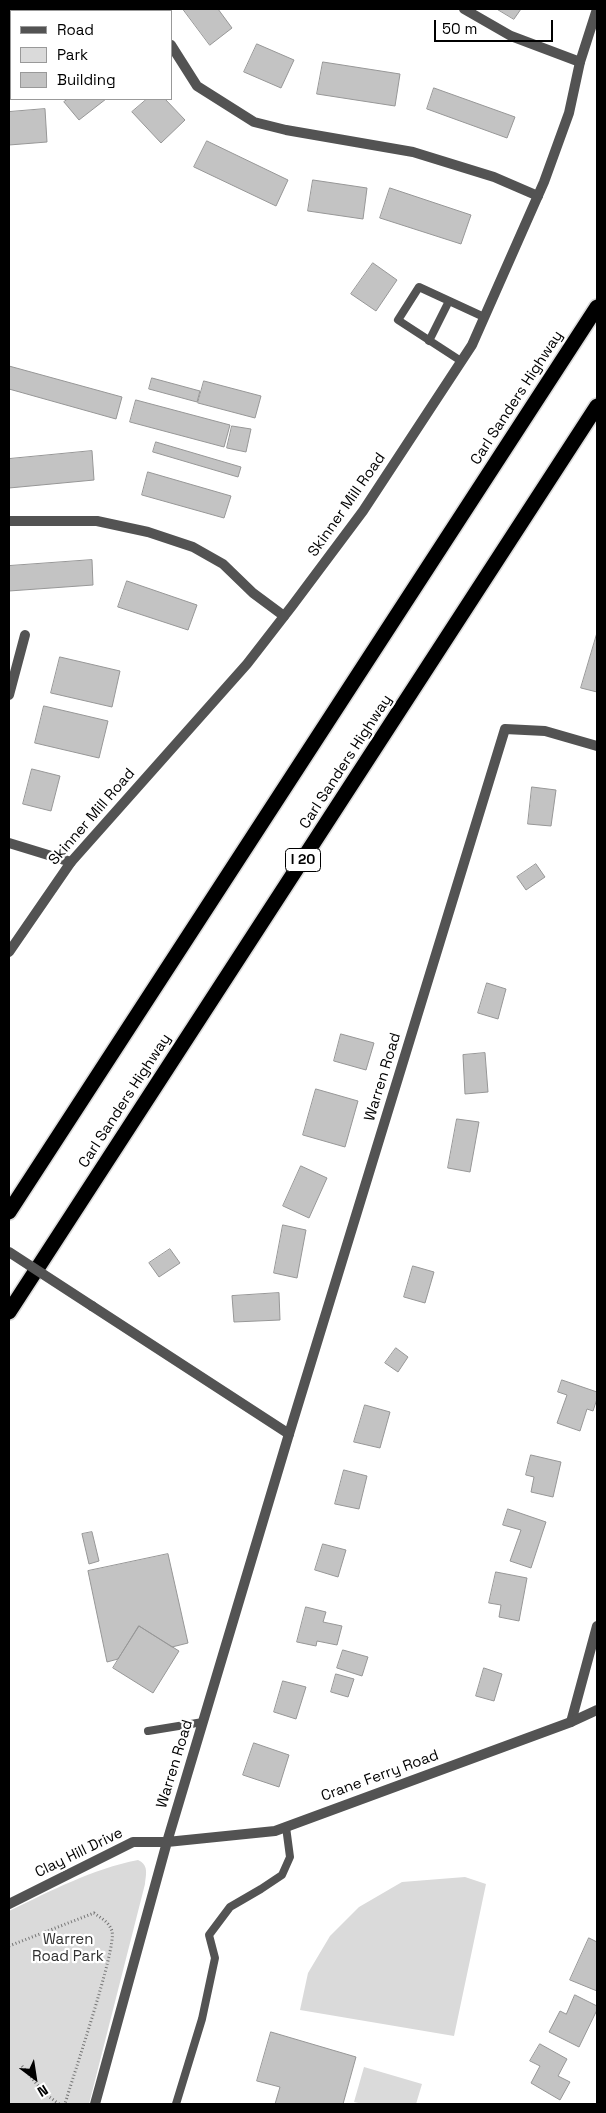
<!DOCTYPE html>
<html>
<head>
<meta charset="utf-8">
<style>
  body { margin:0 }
  #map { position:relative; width:606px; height:2113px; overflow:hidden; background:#fff; font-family:"Space Grotesk",sans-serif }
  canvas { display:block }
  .frame { position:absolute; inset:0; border:10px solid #000; pointer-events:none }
  .legend { position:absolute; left:10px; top:10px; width:162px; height:90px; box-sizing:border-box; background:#fff; border:1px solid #999; margin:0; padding:6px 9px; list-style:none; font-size:15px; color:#000 }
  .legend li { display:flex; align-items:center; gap:10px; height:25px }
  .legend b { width:25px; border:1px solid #999 }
  .north { position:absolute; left:10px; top:2053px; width:50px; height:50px; -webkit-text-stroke:4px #fff; paint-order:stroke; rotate:149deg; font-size:14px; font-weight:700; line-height:20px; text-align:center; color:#000 }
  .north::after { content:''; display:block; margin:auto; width:18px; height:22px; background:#000; clip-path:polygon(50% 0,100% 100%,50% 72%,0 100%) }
  .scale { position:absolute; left:434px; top:20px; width:119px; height:22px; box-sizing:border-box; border:2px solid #000; border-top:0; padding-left:6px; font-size:15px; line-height:18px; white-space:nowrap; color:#000; -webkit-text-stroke:4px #fff; paint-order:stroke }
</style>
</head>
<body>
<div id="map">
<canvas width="606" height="2113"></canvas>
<div class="frame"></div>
<ul class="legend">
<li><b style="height:6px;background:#535353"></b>Road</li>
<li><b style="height:14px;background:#dadada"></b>Park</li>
<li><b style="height:14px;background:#c3c3c3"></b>Building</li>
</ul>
<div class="north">N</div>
<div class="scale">50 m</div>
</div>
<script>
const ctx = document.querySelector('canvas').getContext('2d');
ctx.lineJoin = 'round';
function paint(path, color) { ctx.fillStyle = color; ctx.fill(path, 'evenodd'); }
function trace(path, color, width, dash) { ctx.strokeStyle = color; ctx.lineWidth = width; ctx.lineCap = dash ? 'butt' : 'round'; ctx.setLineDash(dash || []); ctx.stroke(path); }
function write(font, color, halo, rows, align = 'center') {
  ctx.font = font + ' "Space Grotesk",sans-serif'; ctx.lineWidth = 4.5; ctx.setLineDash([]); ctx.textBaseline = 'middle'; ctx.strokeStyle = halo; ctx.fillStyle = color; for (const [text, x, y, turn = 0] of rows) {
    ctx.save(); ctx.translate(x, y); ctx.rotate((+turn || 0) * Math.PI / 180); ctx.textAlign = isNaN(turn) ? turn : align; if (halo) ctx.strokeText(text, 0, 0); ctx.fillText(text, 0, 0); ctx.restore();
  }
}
paint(new Path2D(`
  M138,1860C149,1865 146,1874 145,1884L89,2104H9V1911C51,1891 92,1869 138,1860Z
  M465,1877L486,1884L454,2036L300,2010L308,1973L330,1936L359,1907L402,1882Z
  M364,2067L422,2084L416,2104H363L354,2102Z`), '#dadada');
const building = new Path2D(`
  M17,9H78L74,11H13Z
  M183,9H218L232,28L210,45Z
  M497,9H521L514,19Z
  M257,44L294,60L281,88L244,72Z
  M323,62L400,74L395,106L317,94Z
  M434,88L515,117L507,138L427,109Z
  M68,99H106L79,120L64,102Z
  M147,99H165L185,120L161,143L132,112Z
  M45,109L47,142L9,145V112Z
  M207,141L288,180L276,206L194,167Z
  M313,180L367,188L363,219L308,211Z
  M390,188L471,215L461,244L380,218Z
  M373,263L397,280L376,311L351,294Z
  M9,366L122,397L116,419L9,389Z
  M152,378L200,391L197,402L149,389Z
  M204,381L261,396L255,418L198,403Z
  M136,400L230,425L224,447L130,422Z
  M232,426L251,429L246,452L227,448Z
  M156,442L241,467L238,477L153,452Z
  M92,451L94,480L9,488V459Z
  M148,472L231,496L224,518L142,495Z
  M92,560L93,585L9,591V566Z
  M127,581L197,605L188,630L118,607Z
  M597,633V692L581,688Z
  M60,657L120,671L112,707L51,693Z
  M44,706L108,721L99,758L35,743Z
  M32,769L60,776L51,811L23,804Z
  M532,787L556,790L551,826L528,824Z
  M536,864L545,877L526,890L517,877Z
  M487,983L506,989L498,1019L478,1013Z
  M341,1034L374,1043L366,1070L334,1061Z
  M485,1053L488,1092L465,1094L463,1055Z
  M316,1089L358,1101L345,1147L303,1135Z
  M457,1119L479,1122L470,1172L448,1168Z
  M301,1166L327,1178L309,1218L283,1206Z
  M283,1225L306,1230L297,1278L274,1273Z
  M170,1249L180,1263L159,1277L149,1263Z
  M413,1266L434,1272L425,1303L404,1297Z
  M279,1293L280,1320L234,1322L232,1296Z
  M396,1348L408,1357L398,1372L385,1363Z
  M562,1380L597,1392V1399L593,1411L587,1409L580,1431L557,1423L567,1395L558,1392Z
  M365,1405L390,1412L380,1448L354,1442Z
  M531,1455L561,1462L553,1497L531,1492L534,1477L526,1475Z
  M344,1470L367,1476L359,1509L335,1504Z
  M508,1509L546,1522L531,1568L510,1561L521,1530L503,1525Z
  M92,1532L99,1561L89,1564L82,1534Z
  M323,1544L346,1550L338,1577L315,1570Z
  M168,1554L188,1643L172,1647L139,1626L118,1659L107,1662L88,1571Z
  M496,1572L527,1578L519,1621L499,1617L501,1605L489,1603Z
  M306,1607L326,1612L323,1622L342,1626L337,1645L317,1641L316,1646L297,1642Z
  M139,1626L179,1651L153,1693L113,1668Z
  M343,1650L368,1657L362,1676L337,1668Z
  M484,1668L502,1674L494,1701L476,1696Z
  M336,1674L354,1679L348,1697L331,1692Z
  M283,1681L306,1687L296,1719L274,1712Z
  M254,1743L289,1755L279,1787L243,1775Z
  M589,1938L597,1942V1991L570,1980Z
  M575,1995L597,2006V2010L579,2047L549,2032L560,2011L566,2014Z
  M271,2032L356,2057L343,2104H275L280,2087L257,2081Z
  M540,2044L567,2059L558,2076L570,2082L560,2100L531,2083L540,2066L530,2061Z`);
paint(building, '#c3c3c3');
trace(building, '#979797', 1);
const motorway = new Path2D(`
  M9,1212L597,307
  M9,1312L597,406`);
trace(motorway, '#dbdbdb', 18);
trace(new Path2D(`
  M9,1946L94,1913C101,1918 109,1922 112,1931C117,1948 72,2079 65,2104
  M22,2066L44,2093L59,2104`), '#757575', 3, [1, 2.5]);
trace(new Path2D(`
  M429,341L449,301
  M461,361L398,320L419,287L484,317
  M148,1731L203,1722
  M176,2104L202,2019L215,1958L209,1935L230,1907L261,1889L282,1875L290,1857L286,1827`), '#535353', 8);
trace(new Path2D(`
  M464,9L511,36L580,62
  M130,11L134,9
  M171,45L197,86L254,122L286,130L413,152L494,177L538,196
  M9,76L11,75
  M9,521H97L148,532L193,547L223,564L253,593L284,616
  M9,695L25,635
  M9,843L71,862
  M289,1434L505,729L545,731L597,746
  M571,1722L597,1626
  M9,1904L133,1842H167`), '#535353', 10);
trace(new Path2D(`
  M9,952L71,862L247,664L292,606L363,511L472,345L544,182L569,113L580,62L597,9
  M92,1306L289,1434L167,1842L95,2104
  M167,1842L275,1831L571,1722L597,1710`), '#535353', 10);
trace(motorway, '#000', 15);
trace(new Path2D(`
  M9,1252L92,1306`), '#535353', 10);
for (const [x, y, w] of [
  [303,860,35]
]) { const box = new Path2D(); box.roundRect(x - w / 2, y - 11.5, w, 23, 4); ctx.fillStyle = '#fff'; ctx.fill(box); trace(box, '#000', 1); }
write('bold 14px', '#000', null, [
  ["I 20",303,860]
]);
write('15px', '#000', '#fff', [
  ["Carl Sanders Highway",517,398,-57],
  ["Skinner Mill Road",347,505,-55],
  ["Carl Sanders Highway",346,762,-57],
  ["Skinner Mill Road",92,817,-49],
  ["Warren Road",383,1077,-73],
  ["Carl Sanders Highway",125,1101,-57],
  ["Warren Road",175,1764,-73],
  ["Crane Ferry Road",380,1776,-20],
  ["Clay Hill Drive",79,1853,-26]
]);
write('15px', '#313131', '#fff', [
  ["Warren",68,1940],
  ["Road Park",68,1957]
]);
</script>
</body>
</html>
